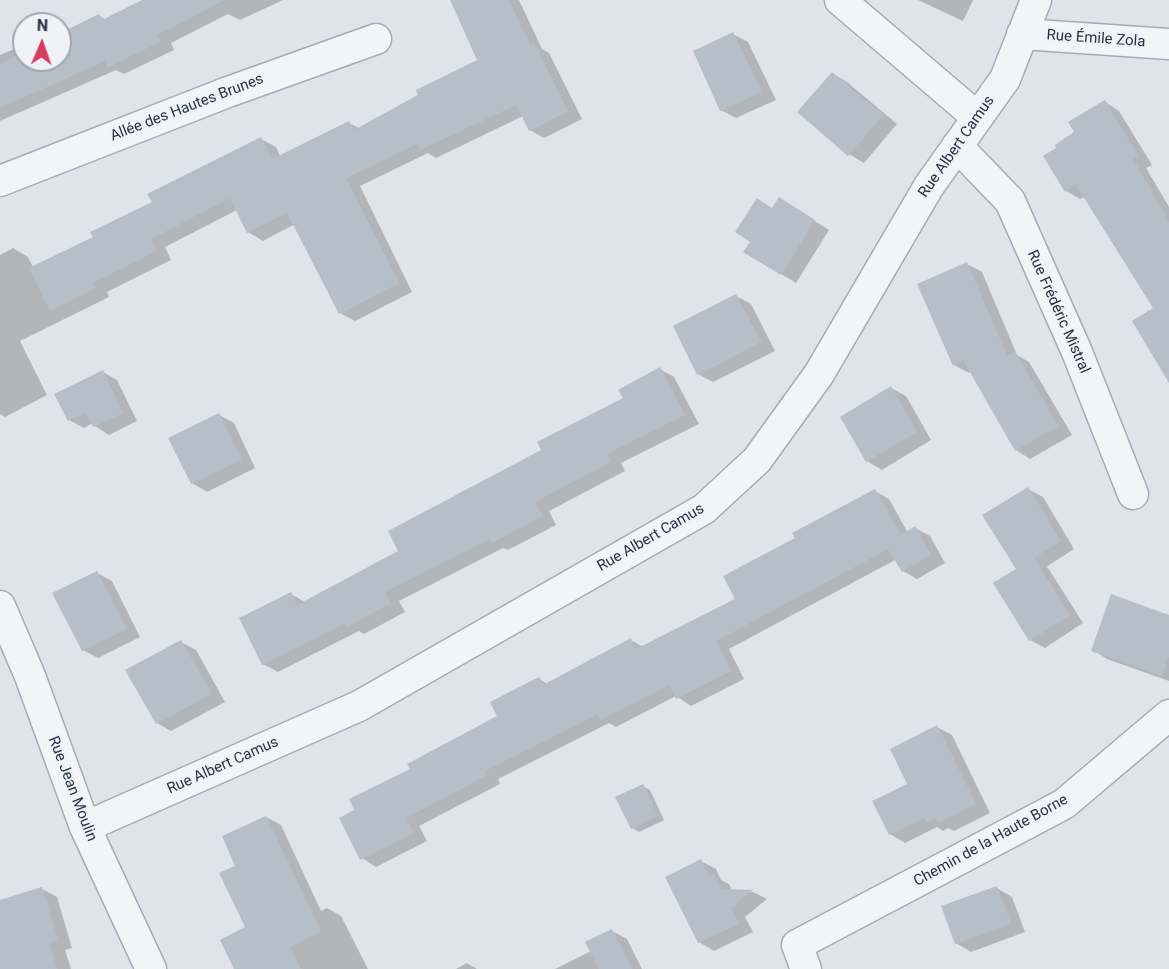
<!DOCTYPE html>
<html>
<head>
<meta charset="utf-8">
<style>
  body { margin:0 }
  #map { position:relative; width:1169px; height:969px; overflow:hidden; background:#dfe4ea; font-family:Roboto,sans-serif }
  canvas { display:block }
  .north { position:absolute; left:12px; top:12px; width:60px; height:60px; box-sizing:border-box; background:#eff3f7; border:2px solid #9fa6af; border-radius:50%; rotate:2deg; font-size:16px; font-weight:700; line-height:24px; text-align:center; color:#273342 }
  .north::after { content:''; display:block; margin:auto; width:21px; height:27px; background:#d63d5f; clip-path:polygon(50% 0,100% 100%,50% 72%,0 100%) }
</style>
</head>
<body>
<div id="map">
<canvas width="1169" height="969"></canvas>
<div class="north">N</div>
</div>
<script>
const ctx = document.querySelector('canvas').getContext('2d');
ctx.lineJoin = 'round';
function paint(path, color) { ctx.fillStyle = color; ctx.fill(path, 'evenodd'); }
function trace(path, color, width, dash) { ctx.strokeStyle = color; ctx.lineWidth = width; ctx.lineCap = dash ? 'butt' : 'round'; ctx.setLineDash(dash || []); ctx.stroke(path); }
function write(font, color, halo, rows, align = 'center') {
  ctx.font = font + ' Roboto,sans-serif'; ctx.lineWidth = 5; ctx.setLineDash([]); ctx.textBaseline = 'middle'; ctx.strokeStyle = halo; ctx.fillStyle = color; for (const [text, x, y, turn = 0] of rows) {
    ctx.save(); ctx.translate(x, y); ctx.rotate((+turn || 0) * Math.PI / 180); ctx.textAlign = isNaN(turn) ? turn : align; if (halo) ctx.strokeText(text, 0, 0); ctx.fillText(text, 0, 0); ctx.restore();
  }
}
paint(new Path2D(`
  M145,0H283L240,20L228,14L171,43L174,50L124,74L116,70L0,121V55L24,45V60H60V35L98,15L106,20Z
  M451,0H519L542,49L549,53L582,119L544,138L530,130L523,116L436,158L428,153L360,186L412,292L355,321L340,313L295,224L263,241L248,232L237,210L165,247L171,260L107,292L109,297L20,341L47,395L5,417L0,414V255L13,248L28,257L33,267L95,237L261,139L276,147L280,156L349,123L359,128L479,61Z
  M918,0H973L963,21Z
  M733,34L748,42L776,100L736,118L721,110Z
  M832,73L847,82L897,124L864,163L849,154Z
  M1105,102L1119,111L1152,165L1146,168L1169,207V380L1155,309L1085,197L1080,199L1066,191L1076,133Z
  M794,208L829,230L796,283L745,252L773,209Z
  M967,264L982,272L1017,355L1029,362L1072,435L1030,459L1016,450L971,372L969,373L954,365Z
  M736,296L751,304L775,351L713,382L698,374Z
  M660,369L674,377L699,424L621,463L625,471L549,511L556,525L508,550L503,548L399,601L405,612L364,634L359,631L278,672L263,664L291,594L305,602L400,552L543,451L625,399Z
  M103,372L117,380L137,421L109,435L95,426L93,423L84,428L69,420Z
  M891,388L906,396L931,440L882,470L867,461Z
  M219,415L234,423L255,468L207,492L192,483Z
  M1028,489L1043,497L1074,549L1046,567L1048,568L1083,623L1045,648L1030,640L1018,569Z
  M875,491L889,499L908,533L915,528L930,536L945,563L917,579L903,571L895,560L729,649L744,679L691,706L676,696L616,727L609,723L498,779L500,784L419,826L427,841L376,867L362,858L357,811L412,770L500,716L539,679L548,684L631,640L643,647L737,600L797,538Z
  M97,573L112,581L140,637L98,658L83,650Z
  M1169,617V681L1107,659L1093,650Z
  M181,642L196,650L225,702L171,731L157,723Z
  M937,727L952,735L990,813L954,831L948,828L943,831L937,827L905,843L890,834Z
  M643,786L650,790L664,820L639,832L632,828Z
  M266,817L281,825L321,911L327,908L341,916L368,969H236L247,928L237,866Z
  M701,861L716,869L721,880L729,884L732,891L753,892L767,899L745,917L753,932L714,951L699,942Z
  M997,888L1012,897L1025,932L971,952L956,943Z
  M42,889L57,897L72,948L65,950L71,969H5L0,961V902Z
  M612,931L627,939L642,969H555L591,951Z
  M467,963L477,969H456Z`), '#0003');
paint(new Path2D(`
  M142,0H225L157,35L160,42L108,67L105,61L0,108V64L24,51V60H60V33L99,14L102,20Z
  M450,0H509L530,45L534,43L568,111L529,131L516,105L420,150L417,144L346,178L399,283L339,314L287,213L247,233L230,198L151,239L157,251L93,283L95,288L50,311L29,268L93,237L90,232L152,202L147,194L261,137L272,159L349,121L354,130L418,95L416,90L477,60Z
  M733,32L762,92L720,111L693,51Z
  M832,72L883,115L848,156L797,112Z
  M1105,100L1138,156L1133,159L1169,222V383L1132,321L1153,308L1076,185L1065,192L1043,156L1056,148L1055,145L1074,132L1068,122Z
  M779,197L815,220L781,275L743,252L750,242L735,232L757,198L772,208Z
  M967,262L1007,356L1015,351L1058,426L1015,451L963,360L953,366L917,284Z
  M736,294L761,342L697,375L673,326Z
  M660,367L685,415L607,454L611,462L535,502L543,516L492,543L490,539L385,592L391,603L348,626L346,623L262,665L239,618L291,592L297,605L398,551L388,531L541,450L537,442L623,398L618,390Z
  M103,370L123,413L93,427L85,412L68,421L54,394Z
  M891,386L917,432L866,462L840,417Z
  M219,413L242,460L191,484L168,438Z
  M1028,487L1061,541L1019,567L1034,558L1070,615L1029,641L993,583L1016,569L982,515Z
  M875,489L901,535L915,526L931,554L902,572L888,549L716,641L731,671L676,699L669,685L601,720L598,714L485,771L487,775L406,818L414,833L360,860L339,818L354,810L349,799L410,769L407,764L497,716L490,702L539,677L543,685L631,638L636,649L735,599L723,576L795,538L792,533Z
  M97,571L127,629L82,651L52,593Z
  M1111,594L1169,615V656L1162,676L1091,651Z
  M181,640L212,694L156,724L125,670Z
  M937,725L976,804L938,823L936,818L927,823L924,818L889,835L872,801L907,784L890,749Z
  M643,784L658,816L631,829L615,797Z
  M266,816L321,931L290,947L301,969H234L220,940L245,927L219,873L235,866L222,836Z
  M701,859L709,876L714,874L721,889L753,890L731,908L739,924L698,943L665,877Z
  M997,886L1011,924L955,944L941,906Z
  M42,887L58,940L49,942L57,969H0V900Z
  M612,929L632,969H599L585,942Z`), '#b6bec7');
const street = new Path2D(`
  M840,0L977,117
  M1022,34L1169,44
  M957,146L1010,201L1077,352L1133,494
  M0,181L228,92L376,39
  M0,606L30,676L85,827L151,969
  M85,827L359,706L704,509L757,460L819,374L929,186L1005,79L1036,0
  M806,969L797,945L1064,804L1169,715`);
trace(street, '#a4abb4', 33);
trace(street, '#f2f5f8', 30);
write('15px', '#273342', '#eff3f7', [
  ["Rue Émile Zola",1096,39,4],
  ["Allée des Hautes Brunes",187,108,-21],
  ["Rue Albert Camus",957,147,-55],
  ["Rue Frédéric Mistral",1058,312,66],
  ["Rue Albert Camus",651,538,-30],
  ["Rue Albert Camus",223,766,-24],
  ["Rue Jean Moulin",72,789,69],
  ["Chemin de la Haute Borne",991,841,-29]
]);
</script>
</body>
</html>
